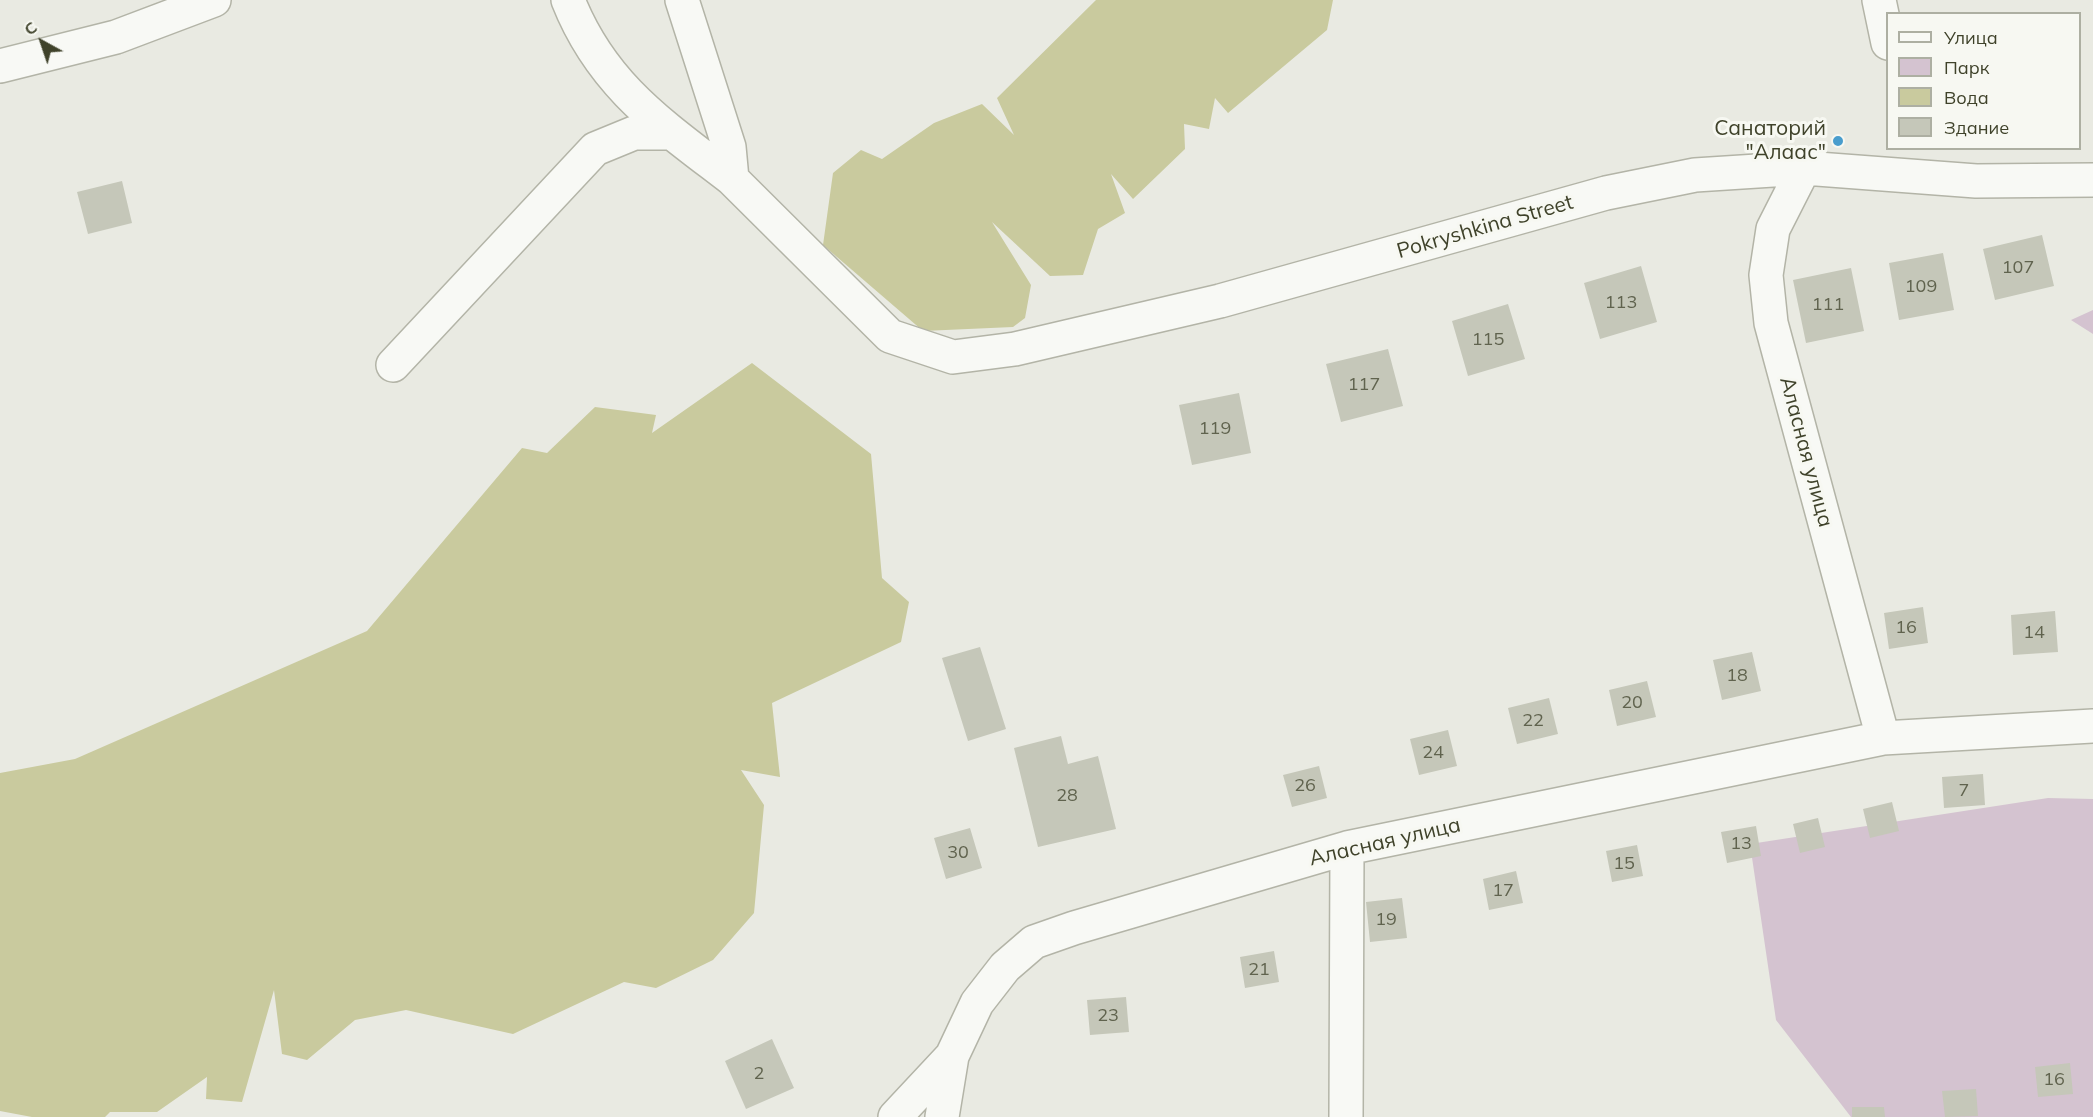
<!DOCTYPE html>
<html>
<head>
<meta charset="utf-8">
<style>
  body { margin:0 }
  #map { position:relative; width:2093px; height:1117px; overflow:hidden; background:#e9eae2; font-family:Mulish,sans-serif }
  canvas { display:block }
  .legend { position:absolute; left:1886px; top:12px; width:195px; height:138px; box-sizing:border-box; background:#f7f8f2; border:2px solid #adafa2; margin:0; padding:8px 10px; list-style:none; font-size:18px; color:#3f422a }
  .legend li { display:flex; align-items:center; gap:12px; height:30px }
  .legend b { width:30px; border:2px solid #adafa2 }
  .north { position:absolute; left:12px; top:12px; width:60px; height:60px; -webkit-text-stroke:4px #f7f8f2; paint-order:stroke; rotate:320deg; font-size:16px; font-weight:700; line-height:24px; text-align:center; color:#3f422a }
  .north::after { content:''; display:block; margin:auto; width:21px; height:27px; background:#3f422a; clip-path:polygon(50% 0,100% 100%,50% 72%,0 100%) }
</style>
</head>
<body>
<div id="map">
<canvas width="2093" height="1117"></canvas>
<ul class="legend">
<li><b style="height:8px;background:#f8f9f5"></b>Улица</li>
<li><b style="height:16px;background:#d4c3d0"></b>Парк</li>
<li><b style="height:16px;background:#c9ca9e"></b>Вода</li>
<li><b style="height:16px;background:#c5c7b9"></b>Здание</li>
</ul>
<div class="north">С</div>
</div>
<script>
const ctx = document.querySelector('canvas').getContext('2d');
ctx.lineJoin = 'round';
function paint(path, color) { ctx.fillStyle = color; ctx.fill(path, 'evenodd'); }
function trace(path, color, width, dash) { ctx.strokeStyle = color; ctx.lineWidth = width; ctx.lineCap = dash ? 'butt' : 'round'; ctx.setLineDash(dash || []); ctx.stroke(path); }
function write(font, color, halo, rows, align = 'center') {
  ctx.font = font + ' Mulish,sans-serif'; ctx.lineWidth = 6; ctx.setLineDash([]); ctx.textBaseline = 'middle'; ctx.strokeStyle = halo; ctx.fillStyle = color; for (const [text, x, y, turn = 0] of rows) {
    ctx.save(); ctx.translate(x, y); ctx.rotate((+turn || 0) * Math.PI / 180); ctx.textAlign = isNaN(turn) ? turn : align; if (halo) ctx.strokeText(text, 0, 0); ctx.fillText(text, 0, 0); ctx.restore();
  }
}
paint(new Path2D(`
  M2093,310V334L2071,320Z
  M2048,798L2093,799V1117H1851L1776,1020L1750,844Z`), '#d4c3d0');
paint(new Path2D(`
  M1096,0H1333L1327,30L1228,113L1215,98L1209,129L1184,124L1185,149L1133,199L1111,174L1125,213L1098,229L1083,275L1050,276L992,222L1031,285L1025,318L1013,327L923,331L823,245L833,173L861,150L882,159L934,123L982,104L1014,135L997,98Z
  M752,363L871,454L882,578L909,602L901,642L772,703L780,777L741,770L764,805L754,913L713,960L656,988L624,982L513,1034L406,1010L355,1020L307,1060L282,1054L274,990L242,1102L206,1099L207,1077L157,1112H110L105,1117H32L0,1111V773L75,759L367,631L522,448L547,453L595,407L656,415L652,433Z`), '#c9ca9e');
paint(new Path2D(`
  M122,181L132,223L88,234L77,192Z
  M2042,235L2054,286L1995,300L1983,249Z
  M1943,253L1954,310L1899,320L1889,263Z
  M1641,266L1657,322L1600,339L1584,283Z
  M1851,268L1864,331L1806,343L1793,280Z
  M1508,304L1525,359L1468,376L1452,321Z
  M1388,349L1403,406L1341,422L1326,364Z
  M1239,393L1251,453L1192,465L1179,405Z
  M1923,607L1928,643L1889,649L1884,613Z
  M2055,611L2058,652L2013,655L2011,615Z
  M980,647L1006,729L968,741L942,658Z
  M1752,652L1761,691L1722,700L1713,660Z
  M1647,681L1656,717L1617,726L1609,690Z
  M1549,698L1558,734L1517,744L1508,708Z
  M1448,730L1457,766L1419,775L1410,739Z
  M1061,736L1068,764L1098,756L1116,829L1038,847L1014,748Z
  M1319,766L1327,798L1292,807L1283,775Z
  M1983,774L1985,805L1944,808L1942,777Z
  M1892,802L1899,831L1870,838L1863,809Z
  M1818,818L1825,847L1800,853L1793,824Z
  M1756,826L1761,856L1727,863L1721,832Z
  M970,828L982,868L946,879L934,838Z
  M1637,845L1643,876L1612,882L1606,851Z
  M1516,871L1523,903L1489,910L1483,879Z
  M1402,898L1407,938L1370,942L1366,902Z
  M1274,951L1279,982L1245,988L1240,957Z
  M1126,997L1129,1032L1090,1035L1087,1000Z
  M772,1039L794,1088L746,1109L725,1061Z
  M2070,1063L2073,1094L2038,1097L2035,1067Z
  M1976,1089L1978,1116L1945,1117L1942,1091Z
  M1852,1107H1884L1885,1117H1852Z`), '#c5c7b9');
const minor = new Path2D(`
  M568,0C602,86 662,125 732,179
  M682,0L729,147L732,179L890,336L953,357L1015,349L1220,301L1606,193L1695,175L1804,168L1976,181L2093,180
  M1879,0L1888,43
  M0,66L116,37L214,0
  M1804,168L1773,229L1766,275L1771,323L1883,738
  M393,365L595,149L634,133H672
  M895,1117L952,1056
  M942,1117L952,1056L977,1003L1005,967L1034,942L1074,928L1347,848L1883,738L2093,726
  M1346,1117L1347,848`);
trace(minor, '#b3b4a7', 36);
trace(minor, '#f8f9f5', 33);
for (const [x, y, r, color] of [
  [1838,141,6,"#499dcd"]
]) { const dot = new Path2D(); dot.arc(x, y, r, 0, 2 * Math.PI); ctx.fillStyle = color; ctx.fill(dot); trace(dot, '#f7f8f2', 2); }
write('18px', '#60634e', null, [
  ["107",2018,268],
  ["109",1921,287],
  ["113",1621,303],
  ["111",1828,305],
  ["115",1488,340],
  ["117",1364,385],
  ["119",1215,429],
  ["16",1906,628],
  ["14",2034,633],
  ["18",1737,676],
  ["20",1632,703],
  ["22",1533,721],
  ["24",1433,753],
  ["26",1305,786],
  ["7",1964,791],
  ["28",1067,796],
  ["13",1741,844],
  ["30",958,853],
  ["15",1624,864],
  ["17",1503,891],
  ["19",1386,920],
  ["21",1259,970],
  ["23",1108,1016],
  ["2",759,1074],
  ["16",2054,1080]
]);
write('21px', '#3f422a', '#f7f8f2', [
  ["Санаторий",1826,129],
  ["\"Алаас\"",1826,153]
], 'right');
write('21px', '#3f422a', '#f7f8f2', [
  ["Pokryshkina Street",1485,227,-16],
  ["Аласная улица",1806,452,75],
  ["Аласная улица",1385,842,-13]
]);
</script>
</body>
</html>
